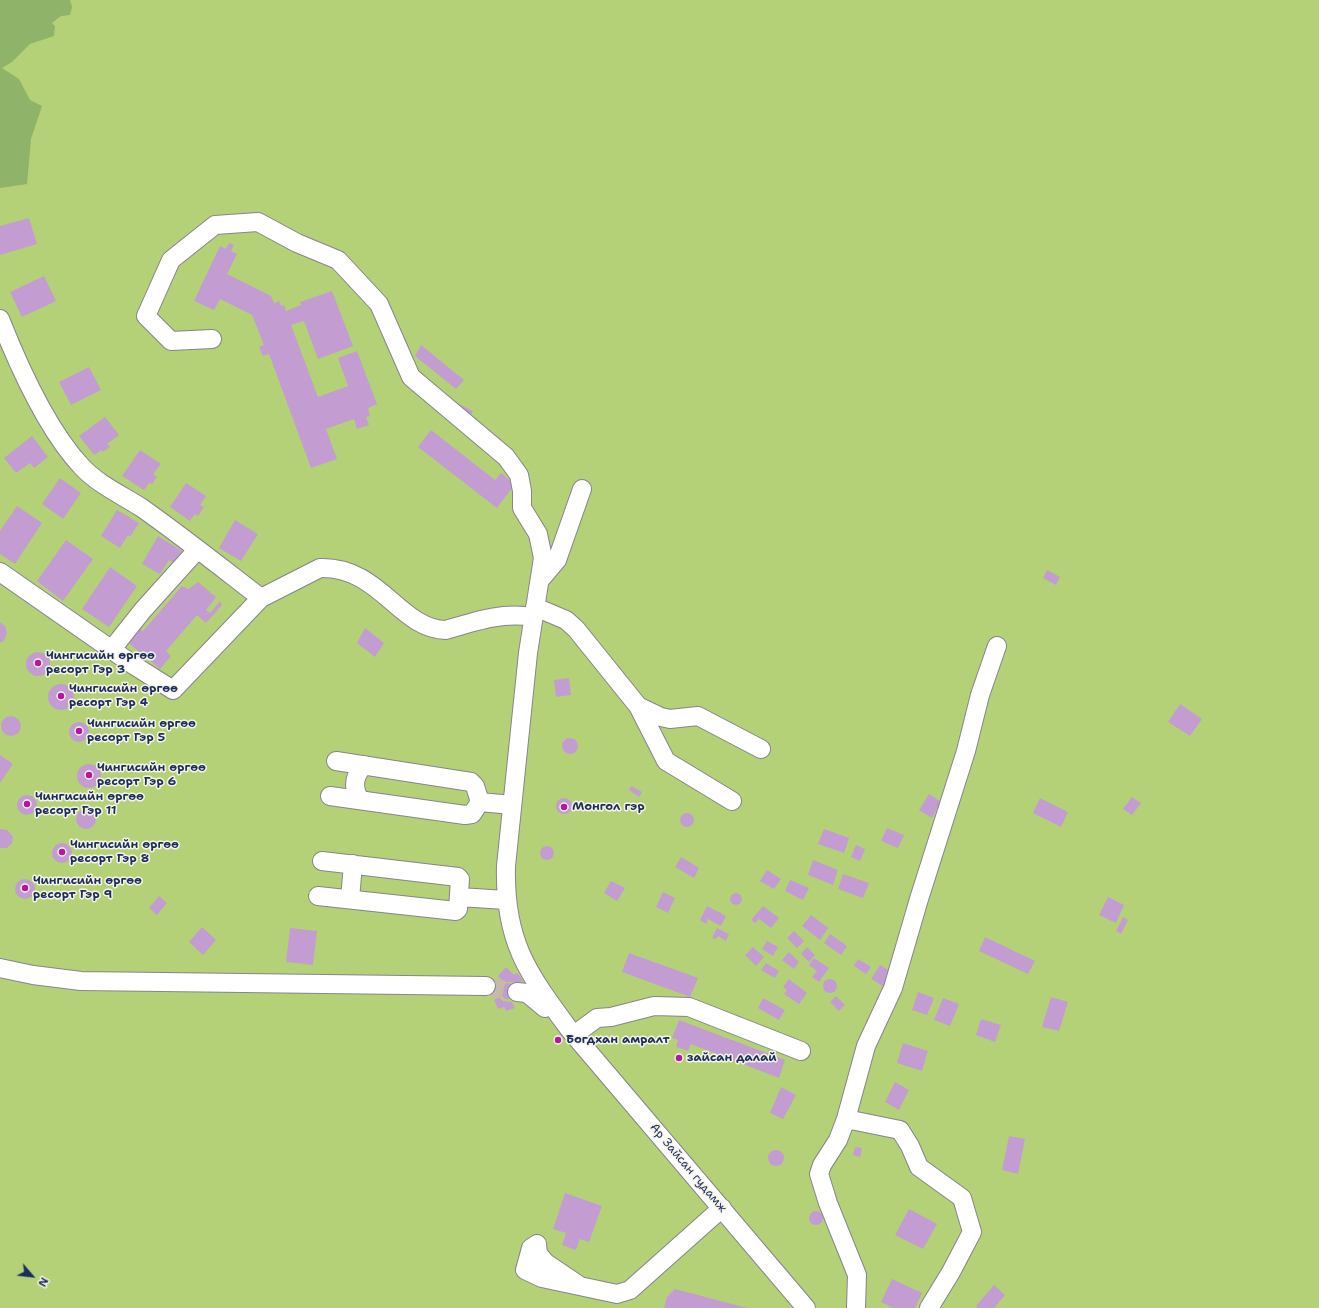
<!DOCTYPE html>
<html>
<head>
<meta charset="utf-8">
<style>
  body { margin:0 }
  #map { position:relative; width:1319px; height:1308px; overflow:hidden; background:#f2dbbc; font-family:"Shantell Sans",sans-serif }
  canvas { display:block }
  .north { position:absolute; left:12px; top:1256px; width:40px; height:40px; -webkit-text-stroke:3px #f7f3e8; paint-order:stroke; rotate:118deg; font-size:11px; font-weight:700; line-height:16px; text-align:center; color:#1b2f5e }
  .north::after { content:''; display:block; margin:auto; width:14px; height:18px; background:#1b2f5e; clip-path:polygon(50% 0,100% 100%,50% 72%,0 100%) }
</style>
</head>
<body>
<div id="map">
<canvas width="1319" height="1308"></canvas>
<div class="north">N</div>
</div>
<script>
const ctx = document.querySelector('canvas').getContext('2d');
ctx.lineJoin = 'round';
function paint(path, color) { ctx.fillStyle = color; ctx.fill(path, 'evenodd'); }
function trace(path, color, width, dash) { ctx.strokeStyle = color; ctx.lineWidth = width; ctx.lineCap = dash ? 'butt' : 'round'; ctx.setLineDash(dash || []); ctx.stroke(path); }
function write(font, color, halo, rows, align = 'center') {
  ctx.font = font + ' "Shantell Sans",sans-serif'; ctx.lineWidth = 3; ctx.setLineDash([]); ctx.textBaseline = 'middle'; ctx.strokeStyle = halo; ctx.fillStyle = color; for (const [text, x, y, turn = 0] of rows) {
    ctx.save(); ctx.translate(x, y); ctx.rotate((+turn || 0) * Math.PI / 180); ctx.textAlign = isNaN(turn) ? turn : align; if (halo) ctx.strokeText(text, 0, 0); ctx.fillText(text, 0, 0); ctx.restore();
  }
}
paint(new Path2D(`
  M0,0H1319V1308H0Z`), '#b4d177');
paint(new Path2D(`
  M0,0H70L72,7L70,15L61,16L52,23L55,26L54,36L30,44L12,62L2,68L19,79L30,100L42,106L31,139L27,184L0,188Z`), '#8fb368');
paint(new Path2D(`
  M29,218L37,244L0,255V226Z
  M229,243L234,245L231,251L237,254L227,274L271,296L274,303L279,301L281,306L284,305L286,311L301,305L300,302L332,291L353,346L318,359L304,321L291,325L318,397L348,386L338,358L357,351L377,404L368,408L370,416L366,417L369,425L357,429L354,419L326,429L337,459L311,468L269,354L263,356L259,347L264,345L252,315L220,299L214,310L194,301L220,246L226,249Z
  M44,276L56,301L22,317L10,292Z
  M421,345L464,380L456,389L415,356Z
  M89,367L101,390L71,405L59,382Z
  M459,404L473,411L467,421L455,409Z
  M105,417L119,435L107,444L110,447L103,452L102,450L94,455L79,436Z
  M431,430L495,480L501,473L515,484L497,508L418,447Z
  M32,436L48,457L34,468L30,463L16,473L4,458Z
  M140,450L161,464L153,474L157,477L152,484L149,483L144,490L122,476Z
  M60,478L81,493L63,519L42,504Z
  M186,483L206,496L200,505L204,507L198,516L195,514L190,521L170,507Z
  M17,506L42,523L15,564L0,554V531Z
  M117,510L139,523L130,537L128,535L120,548L101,536Z
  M235,520L258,534L241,561L219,548Z
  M158,536L182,551L174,563L169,560L160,574L142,564Z
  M66,540L93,559L63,601L37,581Z
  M110,567L137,586L109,627L82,609Z
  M1047,570L1060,577L1056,585L1043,578Z
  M198,582L216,597L206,610L210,613L220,601L222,605L206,623L197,615L166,651L171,656L160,669L125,640L137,626L143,631L182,586L189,589Z
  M0,622L5,626L7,633L4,640L0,643Z
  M365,628L384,643L375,657L357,643Z
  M26 664a12 12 0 1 1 24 0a12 12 0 1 1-24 0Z
  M569,678L571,695L556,697L554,680Z
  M48 697a13 13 0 1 1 26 0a13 13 0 1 1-26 0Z
  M1180,704L1202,719L1190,736L1168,722Z
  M1 726a10 10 0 1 1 20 0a10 10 0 1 1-20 0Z
  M69 732a10 10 0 1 1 20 0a10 10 0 1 1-20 0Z
  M562 746a8 8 0 1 1 16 0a8 8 0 1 1-16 0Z
  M0,755L13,764L0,783Z
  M77 776a12 12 0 1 1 24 0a12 12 0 1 1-24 0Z
  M631,786L642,792L639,797L629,790Z
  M929,794L941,802L932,818L919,810Z
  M17 805a10 10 0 1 1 20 0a10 10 0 1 1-20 0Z
  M1132,797L1141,803L1132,815L1123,809Z
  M556 806a8 8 0 1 1 16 0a8 8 0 1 1-16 0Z
  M1040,798L1068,812L1061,827L1033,813Z
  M76 819a10 10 0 1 1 20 0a10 10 0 1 1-20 0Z
  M680 820a7 7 0 1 1 14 0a7 7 0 1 1-14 0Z
  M887,828L904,835L898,848L881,841Z
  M0,829L7,830L13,837L12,843L7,848H0Z
  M824,829L849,838L844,853L818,844Z
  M52 853a10 10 0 1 1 20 0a10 10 0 1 1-20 0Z
  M856,845L865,849L860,861L851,857Z
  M540 853a7 7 0 1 1 14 0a7 7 0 1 1-14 0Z
  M681,857L699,868L694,878L675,867Z
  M813,860L838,870L833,885L808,875Z
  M767,870L781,879L774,889L760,881Z
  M843,874L869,883L863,898L838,889Z
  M15 889a10 10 0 1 1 20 0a10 10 0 1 1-20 0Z
  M790,880L809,888L803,900L785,891Z
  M611,881L625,888L617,901L604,893Z
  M663,892L675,898L668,913L656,907Z
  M730 899a6 6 0 1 1 12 0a6 6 0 1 1-12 0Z
  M159,896L167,903L157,915L149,908Z
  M1108,897L1124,905L1116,923L1099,915Z
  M707,906L726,916L721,926L708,919L706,924L700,920Z
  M763,906L779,918L771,928L759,919L755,923L751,920Z
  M811,915L828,928L820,940L802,926Z
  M1123,917L1128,920L1121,934L1116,931Z
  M202,927L216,940L203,955L189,942Z
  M290,928L317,931L313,965L286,962Z
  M717,928L729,934L726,941L718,936L716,939L712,938Z
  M794,931L804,941L797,948L787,938Z
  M830,934L847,946L841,955L824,943Z
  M985,937L1035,961L1028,974L979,951Z
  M767,941L778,947L773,956L762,949Z
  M753,947L764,957L756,966L745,955Z
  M807,947L815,955L809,962L801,954Z
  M789,952L799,962L794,969L782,960Z
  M629,953L698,978L690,997L622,972Z
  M814,958L829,968L819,982L812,977L817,971L809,965Z
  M858,959L871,967L866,974L854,966Z
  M766,963L779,971L775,978L761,970Z
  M880,965L895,974L887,988L871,979Z
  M506,967L514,975L517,973L523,980L517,985L513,982H504L498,976Z
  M789,979L807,993L799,1004L784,994L787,990L783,987Z
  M823 986a7 7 0 1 1 14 0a7 7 0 1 1-14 0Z
  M506,983L514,984L513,999H505L501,995L500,989Z
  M918,992L934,998L927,1015L912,1010Z
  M836,996L845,1005L839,1011L830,1002Z
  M499,997L503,1001L512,1002L515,1008L506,1011L504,1007L498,1009L494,1000Z
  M1051,997L1068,1002L1059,1031L1042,1027Z
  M763,998L785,1010L779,1020L758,1008Z
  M943,998L959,1004L950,1026L934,1020Z
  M981,1019L1001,1025L995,1042L976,1035Z
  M679,1020L785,1060L779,1078L691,1044L688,1051L676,1047L678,1040L672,1038Z
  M903,1043L928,1051L922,1071L897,1063Z
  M895,1082L909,1090L899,1110L885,1102Z
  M781,1087L796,1095L783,1119L770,1113Z
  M1009,1136L1025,1139L1018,1174L1002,1170Z
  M855,1147L862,1148L860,1157L853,1155Z
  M768 1158a8 8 0 1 1 16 0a8 8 0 1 1-16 0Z
  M565,1193L602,1206L589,1242L580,1239L576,1250L562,1245L566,1233L553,1229Z
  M909,1209L937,1224L923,1249L895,1235Z
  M809 1218a7 7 0 1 1 14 0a7 7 0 1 1-14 0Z
  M892,1279L922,1293L915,1308H893L881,1302Z
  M994,1285L1005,1295L994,1308H978L976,1306Z
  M675,1289L747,1308H664L667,1297Z`), '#c39dd2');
trace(new Path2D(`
  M486,986L517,992`), '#c7b9a9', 18, [18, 9]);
const minor = new Path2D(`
  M0,319C19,367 47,430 82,467C99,485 122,495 142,508C183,537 222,568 261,598L320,568C380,566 399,629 446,630C476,621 501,612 533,617
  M212,339L171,341L146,316L171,260L215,225L258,222L297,243L338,260L379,304L411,377L506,457L519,475L522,491V508L538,534L543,558L528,653L506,866C504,941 527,972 569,1029L806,1308
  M0,572L135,666L173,690L261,598
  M540,580L557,560L582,489
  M535,607L566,620L576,629L638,706L666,761L732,801
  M112,649L143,610L197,550
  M638,706L661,717L670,719L698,716L761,749
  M336,761L471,782L475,786L480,802
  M330,796L465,815L472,814L480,802
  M360,800C352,787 354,776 364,765
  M480,802L512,805
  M318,896L456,911L458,909L460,879L458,877L322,861
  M459,897L506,900
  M350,899L353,864
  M0,968L33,975L81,981L486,986
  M517,992L527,993L545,1008
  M574,1035L597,1018L611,1017L654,1006L689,1007L801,1051
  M846,1119L900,1130L910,1146L919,1167L962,1198L972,1232L951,1272L929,1308
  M580,1286L546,1263L538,1254L537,1244L531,1248L525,1270L542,1278L617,1294L630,1290L722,1208
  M856,1308L857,1275L828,1203L819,1174L822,1165L838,1140L846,1119L866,1046L893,988L919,899L966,751L980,695L997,646`);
trace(minor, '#86858d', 20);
trace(minor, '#fff', 18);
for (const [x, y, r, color] of [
  [38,663,4,"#b5179e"],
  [61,696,4,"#b5179e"],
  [79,731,4,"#b5179e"],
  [89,775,4,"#b5179e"],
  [27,804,4,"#b5179e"],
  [564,807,4,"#b5179e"],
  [62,852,4,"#b5179e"],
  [25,888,4,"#b5179e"],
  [558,1040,4,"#b5179e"],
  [679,1058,4,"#b5179e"]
]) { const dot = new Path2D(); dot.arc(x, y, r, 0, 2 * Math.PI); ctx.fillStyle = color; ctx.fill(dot); trace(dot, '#f7f3e8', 1.5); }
write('bold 12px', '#1b2f5e', '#f7f3e8', [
  ["Чингисийн өргөө",46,656],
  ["ресорт Гэр 3",46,670],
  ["Чингисийн өргөө",69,689],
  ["ресорт Гэр 4",69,703],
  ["Чингисийн өргөө",87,724],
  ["ресорт Гэр 5",87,738],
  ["Чингисийн өргөө",97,768],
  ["ресорт Гэр 6",97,782],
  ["Чингисийн өргөө",35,797],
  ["ресорт Гэр 11",35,811],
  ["Монгол гэр",572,807],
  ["Чингисийн өргөө",70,845],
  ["ресорт Гэр 8",70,859],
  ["Чингисийн өргөө",33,881],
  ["ресорт Гэр 9",33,895],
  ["Богдхан амралт",566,1040],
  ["зайсан далай",687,1058]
], 'left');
write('12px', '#1b2f5e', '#f7f3e8', [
  ["Ар Зайсан гудамж",688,1168,50]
]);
</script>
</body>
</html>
